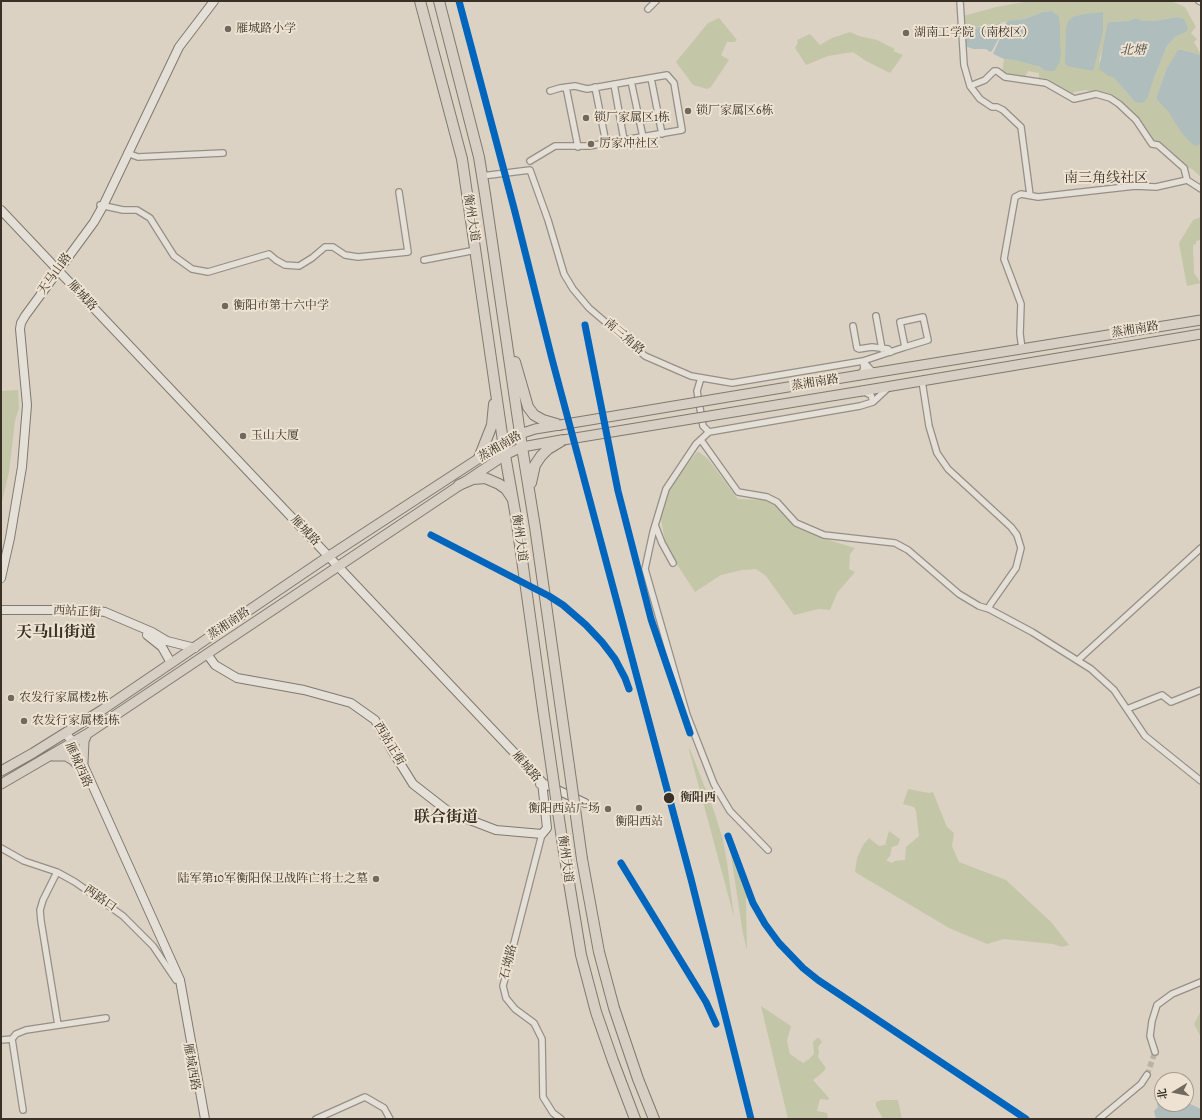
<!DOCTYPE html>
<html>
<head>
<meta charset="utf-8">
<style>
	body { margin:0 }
	#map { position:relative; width:1202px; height:1120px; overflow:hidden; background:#dbd2c3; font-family:Alegreya,"Noto Serif SC",serif }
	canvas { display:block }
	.frame { position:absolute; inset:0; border:2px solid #393127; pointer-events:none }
	.north { position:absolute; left:1154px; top:1072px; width:40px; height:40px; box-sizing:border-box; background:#eee3d2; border:1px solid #a69c8e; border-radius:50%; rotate:260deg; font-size:11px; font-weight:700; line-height:16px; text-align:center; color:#393127 }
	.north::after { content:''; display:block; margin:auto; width:14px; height:18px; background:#72695e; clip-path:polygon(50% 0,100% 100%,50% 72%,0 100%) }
</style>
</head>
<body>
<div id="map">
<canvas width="1202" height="1120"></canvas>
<div class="frame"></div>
<div class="north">北</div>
</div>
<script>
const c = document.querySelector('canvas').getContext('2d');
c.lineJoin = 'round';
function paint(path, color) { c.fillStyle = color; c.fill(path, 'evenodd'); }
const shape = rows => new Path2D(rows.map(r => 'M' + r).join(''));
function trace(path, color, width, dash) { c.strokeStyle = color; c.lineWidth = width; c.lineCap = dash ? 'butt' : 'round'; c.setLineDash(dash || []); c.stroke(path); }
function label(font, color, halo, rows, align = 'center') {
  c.font = font + ' Alegreya,"Noto Serif SC",serif'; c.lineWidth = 4; c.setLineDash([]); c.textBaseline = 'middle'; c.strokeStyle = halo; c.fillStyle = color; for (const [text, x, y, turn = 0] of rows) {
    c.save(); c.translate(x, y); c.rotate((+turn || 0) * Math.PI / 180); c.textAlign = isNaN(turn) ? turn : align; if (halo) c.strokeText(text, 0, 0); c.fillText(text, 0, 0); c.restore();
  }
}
paint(shape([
	[1030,1,1171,1,1185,7,1196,27,1191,33,1197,39,1194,42,1201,55,1183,50,1166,70,1156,99,1160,103,1165,106,1195,144,1199,145,1201,144,1201,175,1200,176,1192,169,1186,167,1168,148,1159,142,1155,142,1147,135,1128,109,1118,100,1086,90,1074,92,1074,96,1050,82,1048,79,1039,78,1039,73,1028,71,1025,77,1002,73,1004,59,1015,60,1040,67,1045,71,1060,61,1060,23,1059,16,1052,11,1043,12,1024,19,980,26,971,31,964,43,963,15,967,15,996,7],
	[1177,17,1184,19,1186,32,1175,37,1167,46,1154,78,1148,97,1135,102,1099,61,1104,44,1106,27,1110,22,1128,21,1135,18,1144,21,1153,21],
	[719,18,737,40,734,42,727,42,721,55,729,60,711,87,707,89,693,85,676,62,708,23],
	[850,32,859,36,877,40,895,49,893,51,903,55,890,73,866,61,853,52,828,56,806,65,795,48,798,43,797,40,810,34,820,45,832,38],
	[1201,217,1201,240,1196,241,1196,244,1193,245,1194,273,1201,283,1187,286,1179,243,1193,220],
	[18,390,19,408,15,421,9,472,1,506,1,391],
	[697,452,699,452,708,459,738,499,766,500,774,504,795,527,819,537,855,548,850,554,849,569,855,572,837,593,830,610,819,609,794,615,766,576,756,569,742,570,721,575,695,592,678,566,665,541,661,519,667,493,678,476],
	[690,749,714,811,723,840,727,862,734,917,689,750],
	[908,789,929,793,933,792,947,827,954,833,952,846,959,862,1006,880,1052,923,1069,945,1062,947,1053,944,1004,939,987,944,949,928,855,872,857,858,863,845,869,838,879,846,885,845,889,831,900,839,898,845,892,847,890,856,886,860,892,863,895,861,905,860,906,847,919,836,916,811,914,807,903,804],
	[730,849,749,897,746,899,747,950,743,934],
	[761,1006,791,1026,787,1041,790,1054,803,1063,809,1059,814,1054,813,1042,817,1038,819,1038,822,1042,818,1047,819,1052,818,1057,826,1068,822,1073,813,1080,829,1098,828,1100,820,1099,817,1111,827,1113,828,1119,788,1119],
	[1201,1011,1201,1037,1194,1024],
	[882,1100,898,1100,902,1119,883,1119,876,1106,876,1102]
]), '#c4c6a8');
paint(shape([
	[1052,11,1059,16,1060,23,1060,43,1061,53,1060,61,1056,69,1054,71,1045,71,1040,67,1015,60,1004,59,993,54,1004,29,1004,25,1008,21,1024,19,1043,12],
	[1103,12,1103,32,1093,71,1067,66,1065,63,1066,28,1068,21,1073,17,1084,14],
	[1177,17,1184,19,1188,28,1186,32,1175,37,1167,46,1154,78,1148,97,1144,102,1139,103,1135,102,1114,78,1107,75,1099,69,1107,24,1110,22,1128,21,1135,18,1144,21,1153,21],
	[999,23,1001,23,1002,32,992,51,990,52,986,49,973,49,965,46,964,43,968,35,975,28],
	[1178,50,1183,50,1201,55,1201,144,1196,146,1192,144,1181,132,1168,111,1156,99,1166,70],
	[1162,1099,1162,1104,1186,1104,1186,1102,1201,1109,1201,1119,1156,1119,1154,1111,1158,1107,1157,1104]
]), '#afbebd');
trace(shape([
	[1147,1075,1155,1052]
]), '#bbb2a4', 5.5, [5.5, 3]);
const street = shape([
	[960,1,964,65,970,86,980,99,992,107,997,107,1003,110,1021,127,1030,195],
	[1199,1,1201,2],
	[648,9,656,1],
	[651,78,662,134],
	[631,81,643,137],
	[614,84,624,140],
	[970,86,985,80,994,71,997,71,1005,77,1046,83,1074,99,1096,94,1110,98,1119,104,1136,120,1152,144,1158,145,1184,168,1187,180,1201,189],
	[566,87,578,147],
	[595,87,606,143],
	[127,153,138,157,223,153],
	[530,161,555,146,589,146,682,130,674,83,667,75,587,89,575,86,560,88,550,91],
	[482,176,530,170,548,220,564,274,573,289,589,308,645,356,691,376,732,383,863,361,870,369,875,373],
	[100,205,123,210,137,210,150,218,174,256,192,269,208,272,269,254,276,260,285,265,299,266,312,258,325,247,333,247,345,255,358,257,408,252,399,192],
	[424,260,476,250],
	[876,316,882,349],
	[853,326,857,348,859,349,872,347,888,349,891,352],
	[1022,349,1020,334,1021,304,1004,259,1015,197,1021,194,1038,197,1135,186,1156,187,1187,180],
	[860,375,864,369,863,361,905,347,900,322,923,317,928,340,905,347],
	[701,378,697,391,703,426,709,432],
	[922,381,929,426,937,453,948,469,1011,527,1017,535,1021,548,1016,568,990,605,989,609],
	[862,391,871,395,873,402],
	[701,440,738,492,767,497,777,502,796,523,824,535,895,543,908,550,959,594,979,606,989,609,1032,632,1091,669,1114,690,1145,736,1201,781],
	[655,525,662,543,673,563],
	[1078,660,1201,548],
	[1127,709,1162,695,1171,702,1201,690],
	[542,834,503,986,506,998,515,1009,534,1023,542,1039,543,1097,553,1113,561,1119],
	[1,848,24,861,57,872,75,882,123,916,153,946,176,980],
	[768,850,730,811,714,784,687,715,645,569,653,532,666,489,696,444,709,432,860,406,873,402,889,387],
	[57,872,43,900,40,910,41,921,58,1025],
	[1,1040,12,1039],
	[1155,1052,1150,1036,1152,1021,1157,1005,1172,994,1201,982],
	[23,1110,12,1039,16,1034,26,1030,106,1018],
	[316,1119,365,1097,384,1108,390,1119],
	[1099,1119,1141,1084,1147,1075]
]);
const secondary = shape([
	[1,210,542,782,547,828,542,834],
	[1,578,10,538,22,467,27,405,20,329,21,323,25,316,94,222,103,206,179,47,214,1],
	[1,610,89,610,105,612,152,632,167,641,195,648],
	[147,635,162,647,171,663],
	[207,654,215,665,237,678,304,690,351,703,375,720,393,752,413,784,449,812,496,830,542,834],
	[65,733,73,742,180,980,205,1119],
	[540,784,545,784,585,803]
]);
const primary = shape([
	[860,375,1201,320],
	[862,391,1201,334],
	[53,756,66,756,73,760,78,765],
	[83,763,84,741,87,734],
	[1,771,33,753,102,710,326,558,504,442,520,434,535,429,560,425],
	[1,784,87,734,505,455,522,447,561,440]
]);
const highway = shape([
	[420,1,462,159,505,455,516,517,543,709],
	[439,1,479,157,485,194,522,447,535,527,569,766],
	[515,362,528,407,534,415,543,420,560,425],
	[479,458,492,425,494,404],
	[531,483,535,465,541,456,548,449,563,440],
	[459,485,473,479,485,478,499,484,506,489,512,498],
	[563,846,581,955,596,1012,613,1061,635,1119],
	[582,859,599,952,614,1008,638,1079,654,1119]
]);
trace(street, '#958f86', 8);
trace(secondary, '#7f7970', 10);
trace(primary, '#7f7970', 11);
trace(highway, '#7f7970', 12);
trace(street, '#e4dfd7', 5.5);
trace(secondary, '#e4dfd7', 8);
trace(primary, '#d7cfc3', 9);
trace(highway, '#d7cfc3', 10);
const primaryBridge = shape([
	[560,425,860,375],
	[563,440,862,391]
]);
const highwayBridge = shape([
	[543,709,563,846],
	[569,766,582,859]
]);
trace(primaryBridge, '#7f7970', 11, []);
trace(highwayBridge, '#7f7970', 12, []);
trace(primaryBridge, '#d7cfc3', 9);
trace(highwayBridge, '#d7cfc3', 10);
trace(shape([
	[459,1,515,212,552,359,691,879,751,1119],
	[585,325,618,491,651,619,690,733],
	[431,535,549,596,563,605,586,625,602,642,615,659,625,678,629,689],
	[728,836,753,903,765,924,779,943,803,968,818,980,1026,1119],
	[621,863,706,1002,716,1024]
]), '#0065bd', 7);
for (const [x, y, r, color] of [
	[228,29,4,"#72695e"],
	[906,33,4,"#72695e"],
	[688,111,4,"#72695e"],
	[586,118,4,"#72695e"],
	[591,144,4,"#72695e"],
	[225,306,4,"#72695e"],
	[243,436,4,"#72695e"],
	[11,698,4,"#72695e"],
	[24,721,4,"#72695e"],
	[669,798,6,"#393127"],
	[639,808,4,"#72695e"],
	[608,809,4,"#72695e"],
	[376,879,4,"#72695e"]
]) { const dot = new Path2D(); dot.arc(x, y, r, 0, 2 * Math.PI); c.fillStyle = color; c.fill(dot); trace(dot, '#eee3d2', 1.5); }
label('12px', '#393127', '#eee3d2', [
	["雁城路小学",236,29],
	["湖南工学院（南校区）",914,33],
	["锁厂家属区6栋",696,111],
	["锁厂家属区1栋",594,118],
	["厉家冲社区",599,144],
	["衡阳市第十六中学",233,306],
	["玉山大厦",251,436],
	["农发行家属楼2栋",19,698],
	["农发行家属楼1栋",32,721],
	["衡阳西站广场",600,809,"right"],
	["衡阳西站",639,822,"center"],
	["陆军第10军衡阳保卫战阵亡将士之墓",368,879,"right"]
], 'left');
label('12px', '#393127', '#eee3d2', [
	["衡州大道",471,218,81],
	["天马山路",55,274,-54],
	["雁城路",82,296,47],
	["蒸湘南路",1135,330,-9],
	["南三角路",624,337,40],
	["蒸湘南路",815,383,-9],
	["蒸湘南路",500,447,-30],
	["雁城路",305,531,47],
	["衡州大道",519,538,82],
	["西站正街",77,612,3],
	["蒸湘南路",229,624,-34],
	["西站正街",389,744,59],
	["雁城西路",78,765,66],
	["雁城路",526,767,49],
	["衡州大道",565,859,82],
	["两路口",100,899,35],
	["石坳路",509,962,-76],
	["雁城西路",191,1067,80]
]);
label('bold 12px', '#393127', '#eee3d2', [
	["衡阳西",680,798]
], 'left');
label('italic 13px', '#4d4b45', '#eee3d2', [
	["北塘",1133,51]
]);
label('14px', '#393127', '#eee3d2', [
	["南三角线社区",1106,179]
]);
label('bold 16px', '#393127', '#eee3d2', [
	["天马山街道",56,633],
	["联合街道",446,818]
]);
</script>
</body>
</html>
